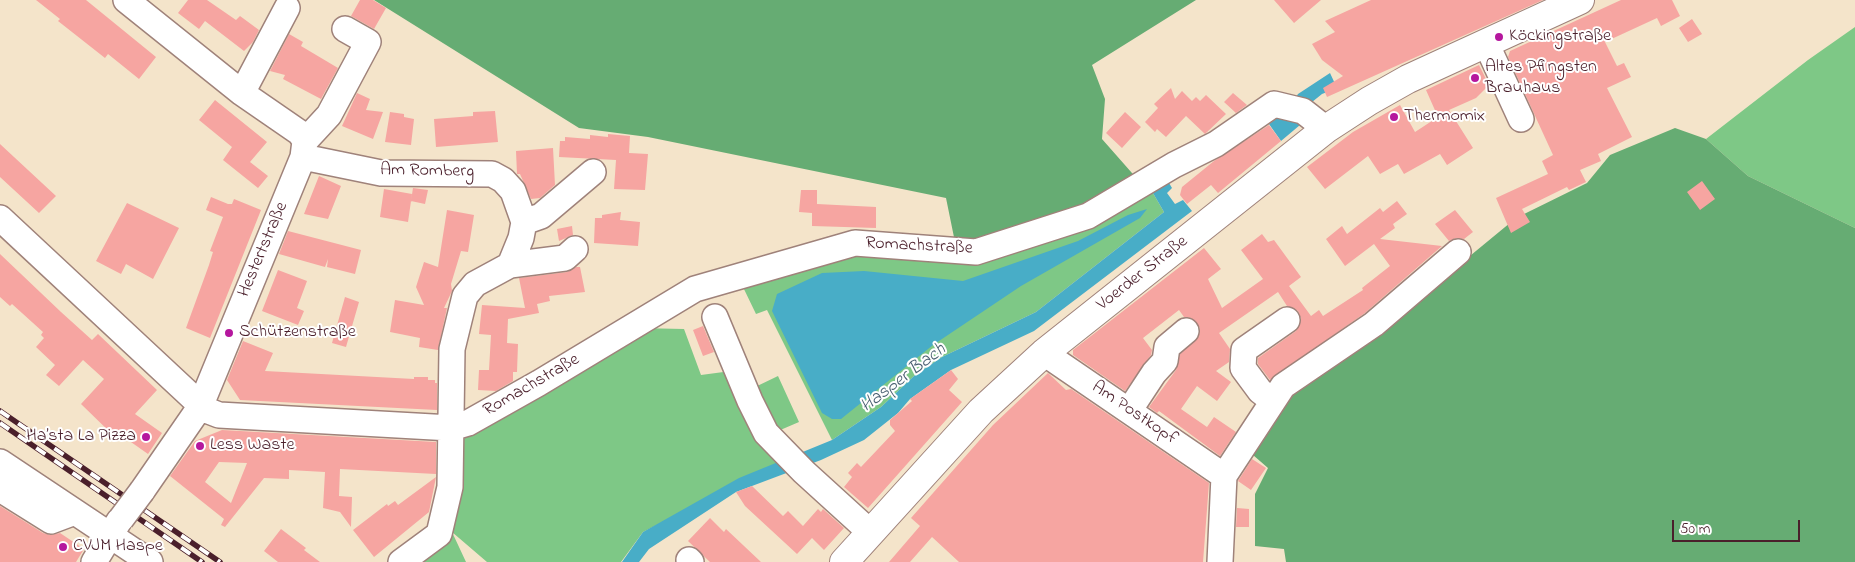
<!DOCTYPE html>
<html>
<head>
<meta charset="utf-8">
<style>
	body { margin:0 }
	#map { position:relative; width:1855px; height:562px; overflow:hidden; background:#f4e4ca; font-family:"Indie Flower",sans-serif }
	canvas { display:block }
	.scale { position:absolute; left:1672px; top:520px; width:128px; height:22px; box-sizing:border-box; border:2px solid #4a1f2b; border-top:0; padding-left:6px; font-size:15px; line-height:18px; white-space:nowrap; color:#4a1f2b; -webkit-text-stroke:4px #fff; paint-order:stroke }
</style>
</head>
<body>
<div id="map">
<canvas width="1855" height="562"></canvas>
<div class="scale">50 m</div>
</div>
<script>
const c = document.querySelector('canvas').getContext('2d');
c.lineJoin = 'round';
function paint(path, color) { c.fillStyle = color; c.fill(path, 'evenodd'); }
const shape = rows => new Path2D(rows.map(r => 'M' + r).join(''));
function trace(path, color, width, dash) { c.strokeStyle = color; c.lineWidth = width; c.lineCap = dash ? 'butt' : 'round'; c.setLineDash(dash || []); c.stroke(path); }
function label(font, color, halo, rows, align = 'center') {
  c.font = font + ' "Indie Flower",sans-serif'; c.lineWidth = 4; c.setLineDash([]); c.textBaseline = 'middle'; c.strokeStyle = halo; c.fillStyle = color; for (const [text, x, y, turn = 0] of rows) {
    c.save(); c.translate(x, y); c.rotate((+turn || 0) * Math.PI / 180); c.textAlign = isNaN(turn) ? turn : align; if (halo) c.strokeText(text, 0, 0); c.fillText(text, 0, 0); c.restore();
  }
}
paint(shape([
	[1855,27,1855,228,1748,176,1706,139,1808,60],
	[1150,188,1164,212,1036,312,942,357,914,376,881,407,832,440,767,310,756,314,742,285,852,248,963,255],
	[638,328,684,329,701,375,731,371,788,458,643,532,621,562,487,562,452,532,466,562,420,562,451,531,464,439,476,428],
	[778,376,799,422,771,434,751,389]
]), '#7ec886');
paint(shape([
	[374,0,1196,0,1092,65,1105,99,1102,139,1139,181,1050,226,956,247,946,198,648,137,579,128],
	[1675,128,1706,139,1748,176,1855,228,1855,562,1286,562,1284,549,1255,546,1255,494,1268,468,1253,455,1301,382,1465,260,1516,218,1587,183,1610,155]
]), '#66ac73');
paint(shape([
	[1330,73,1337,88,1322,94,1307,106,1299,114,1300,125,1281,141,1269,124,1286,112,1298,94],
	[1166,178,1172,188,1167,193,1175,204,1183,200,1192,211,1034,331,951,370,910,399,898,413,864,440,821,460,736,492,649,549,639,562,622,562,643,532,739,478,832,440,881,407,914,376,942,357,1036,312,1164,212,1150,188],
	[1147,209,1140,218,1021,286,933,345,841,419,832,419,822,413,772,311,777,294,822,273,864,271,963,281,1078,241,1128,215]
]), '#48adc7');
paint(shape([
	[36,0,86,0,156,57,139,79,108,54,105,58,58,21,60,19],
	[188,0,207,0,236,20,240,16,259,30,253,42,244,51,205,21,199,29,178,13],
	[360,0,373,0,386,8,374,29,351,16],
	[1274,0,1321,0,1294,23],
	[1371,0,1543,0,1327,97,1323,88,1343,76,1322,60,1312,44,1335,32,1325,21],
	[1621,0,1672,0,1680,16,1661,26,1657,18,1605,42,1617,66,1624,63,1631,77,1607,88,1632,137,1598,154,1601,161,1580,170,1586,182,1569,190,1567,187,1522,209,1530,222,1511,233,1496,198,1548,174,1542,161,1553,155,1508,57,1510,51],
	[1692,19,1702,34,1688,42,1679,28],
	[289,34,303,42,301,46,338,68,321,99,283,79,285,75,270,71],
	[1479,65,1489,85,1476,98,1449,110,1473,148,1447,165,1440,154,1404,174,1398,164,1380,174,1368,156,1325,189,1307,167,1353,132,1400,105,1415,132,1438,117,1426,90],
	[1171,88,1175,99,1182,91,1192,101,1196,97,1200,101,1206,95,1226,114,1205,134,1186,116,1166,137,1157,129,1155,132,1145,122,1158,108,1154,104],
	[357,93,370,99,366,110,383,112,373,139,342,126],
	[1233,93,1247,105,1236,113,1224,102],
	[215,100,267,142,250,162,268,176,258,188,223,160,232,147,199,120],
	[495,111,498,142,436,147,434,119,473,116,473,112],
	[390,112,404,114,404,117,414,119,411,145,385,142],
	[1125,112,1141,127,1122,148,1106,133],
	[1269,125,1281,141,1218,193,1211,185,1187,204,1180,195,1182,187,1214,161],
	[608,134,630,136,629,153,648,154,645,190,614,189,616,160,559,157,560,141,565,141,565,137,590,139,590,135,608,137],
	[0,144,56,196,39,213,0,177],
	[553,148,555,185,540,198,531,199,520,174,517,174,516,151],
	[319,176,341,186,328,219,304,214],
	[1702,181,1715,199,1700,210,1687,192],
	[413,188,428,190,425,204,411,201],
	[384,189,412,194,408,222,380,217],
	[801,190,817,190,817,204,876,207,876,228,812,226,812,213,799,212],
	[211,197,228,204,232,204,234,199,261,210,210,338,186,328,209,265,213,252,210,251,223,217,206,210],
	[1397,201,1407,214,1393,224,1395,228,1380,239,1442,246,1365,313,1270,380,1258,364,1258,358,1296,331,1301,319,1298,311,1287,306,1278,292,1219,333,1230,349,1229,362,1216,371,1231,382,1217,401,1197,386,1181,409,1207,427,1214,417,1236,432,1220,456,1159,411,1157,413,1149,407,1176,370,1180,354,1199,336,1200,328,1191,318,1184,317,1179,310,1143,338,1152,350,1151,355,1125,391,1073,355,1073,350,1204,248,1221,269,1208,279,1222,308,1263,279,1241,250,1262,234,1268,242,1274,240,1301,277,1289,286,1311,316,1319,310,1323,316,1363,290,1362,288,1390,266,1374,244,1345,266,1326,239,1342,226,1347,234,1380,208,1383,212],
	[127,203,179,228,153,279,126,264,121,274,96,261],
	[447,210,474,215,468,252,461,251,451,284,452,291,444,308,447,308,438,350,419,347,420,338,390,332,395,300,424,305,416,287,424,262,438,267],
	[1455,210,1473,232,1464,239,1456,238,1449,241,1435,224],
	[621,212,620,220,640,222,638,246,594,243,595,218,602,218,602,215],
	[572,226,573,235,559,241,557,229],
	[288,231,361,250,355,274,327,267,328,259,325,267,279,254],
	[0,254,61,312,92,340,98,334,157,390,135,414,162,433,148,454,121,435,117,439,81,404,104,379,83,360,59,386,46,375,55,365,36,347,44,338,41,335,43,332,12,304,10,306,0,297],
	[576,267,580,267,585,292,549,296,550,301,537,304,539,313,508,319,507,343,518,344,517,372,513,372,513,381,496,391,478,390,479,370,489,370,491,335,479,334,482,305,525,308,519,278,567,272],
	[278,270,307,281,297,308,304,311,298,325,262,311],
	[345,297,359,302,346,347,332,343],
	[703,326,714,352,703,356,693,330],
	[243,341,273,353,265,371,414,379,414,377,428,377,428,380,435,380,435,383,437,383,437,410,240,400,227,380],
	[951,370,958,379,949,390,962,402,868,508,844,487,852,477,848,473,857,463,861,467,895,431,890,425,890,420,912,401,910,399],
	[1048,373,1066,390,1071,389,1209,483,1203,562,959,562,932,537,910,562,889,562,920,526,911,518,993,425],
	[222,430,436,442,436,474,340,469,339,496,352,497,351,527,340,512,323,508,325,472,289,470,289,479,264,478,225,527,221,525,224,519,170,476,195,441],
	[219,462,247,463,231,503,205,482],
	[1252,459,1266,468,1251,490,1238,481],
	[436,477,429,512,374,557,353,530,387,504,388,506,395,501,398,505],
	[752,486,783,516,788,511,803,526,818,509,821,512,823,509,844,528,824,550,812,538,797,554,745,506,736,492],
	[0,506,43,533,50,535,60,533,84,549,76,562,0,562],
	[1237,508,1249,509,1249,527,1236,527],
	[710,518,724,532,726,529,761,562,710,562,688,541],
	[281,529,306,548,304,550,320,562,278,562,264,551]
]), '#f6a5a1');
const minor = shape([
	[126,0,242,93,300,133,305,141,303,157,200,407,142,491],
	[1486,43,1521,119],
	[242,93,287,8],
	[305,141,329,115,368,42,345,29],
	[303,157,381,173,492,174,503,180,513,191,524,222,521,238,510,265,475,284,465,296,452,349,450,487,439,534,401,562],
	[0,218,206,410,219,415,451,428,468,423,539,383,695,289,855,243,976,252,1088,216,1174,165,1216,144,1274,104,1303,111,1326,129],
	[524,222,541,216,593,172],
	[510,265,565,258,575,249],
	[715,317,750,401,766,433,804,472,870,532],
	[1044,353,1224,476],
	[1273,401,1260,391,1243,368,1244,350,1287,320],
	[1129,411,1154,373,1165,361,1167,347,1186,331],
	[0,462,150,562],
	[0,489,51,521,75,512],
	[689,560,691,562],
	[94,562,119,521],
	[1220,562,1224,476,1283,386,1374,324,1458,252]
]);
const major = shape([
	[844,562,981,411,1044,353,1326,129,1369,101,1408,79,1580,0]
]);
trace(minor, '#9f827a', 28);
trace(major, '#9f827a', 30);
trace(minor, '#fff', 25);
trace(major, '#fff', 28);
const rail = shape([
	[0,411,220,562],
	[0,423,202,562]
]);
trace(rail, '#4a1f2b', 5.5);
trace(rail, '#fff', 4, [11]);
const minorBridge = shape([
	[121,519,142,491]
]);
trace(minorBridge, '#9f827a', 28, []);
trace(minorBridge, '#fff', 25);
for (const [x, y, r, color] of [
	[1499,37,5,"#b5179e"],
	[1475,78,5,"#b5179e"],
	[1394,117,5,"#b5179e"],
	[229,333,5,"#b5179e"],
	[146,437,5,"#b5179e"],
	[200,446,5,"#b5179e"],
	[63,547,5,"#b5179e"]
]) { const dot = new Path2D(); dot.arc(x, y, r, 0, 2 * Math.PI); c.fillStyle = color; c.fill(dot); trace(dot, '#fff', 2); }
label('18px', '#4a1f2b', '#fff', [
	["Köckingstraße",1509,37],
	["Altes Pfingsten",1485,68],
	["Brauhaus",1485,89],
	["Thermomix",1404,117],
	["Schützenstraße",239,333],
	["Ha’sta La Pizza",136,437,"right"],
	["Less Waste",210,446],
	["CVJM Haspe",73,547]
], 'left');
label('18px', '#4a1f2b', '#fff', [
	["Am Romberg",427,172,1],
	["Romachstraße",919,247,3],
	["Hestertstraße",264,250,-67],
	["Voerder Straße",1143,274,-38],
	["Romachstraße",532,386,-30],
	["Am Postkopf",1134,414,34]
]);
label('italic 19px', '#495f71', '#fff', [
	["Hasper Bach",904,379,-37]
]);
</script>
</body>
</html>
